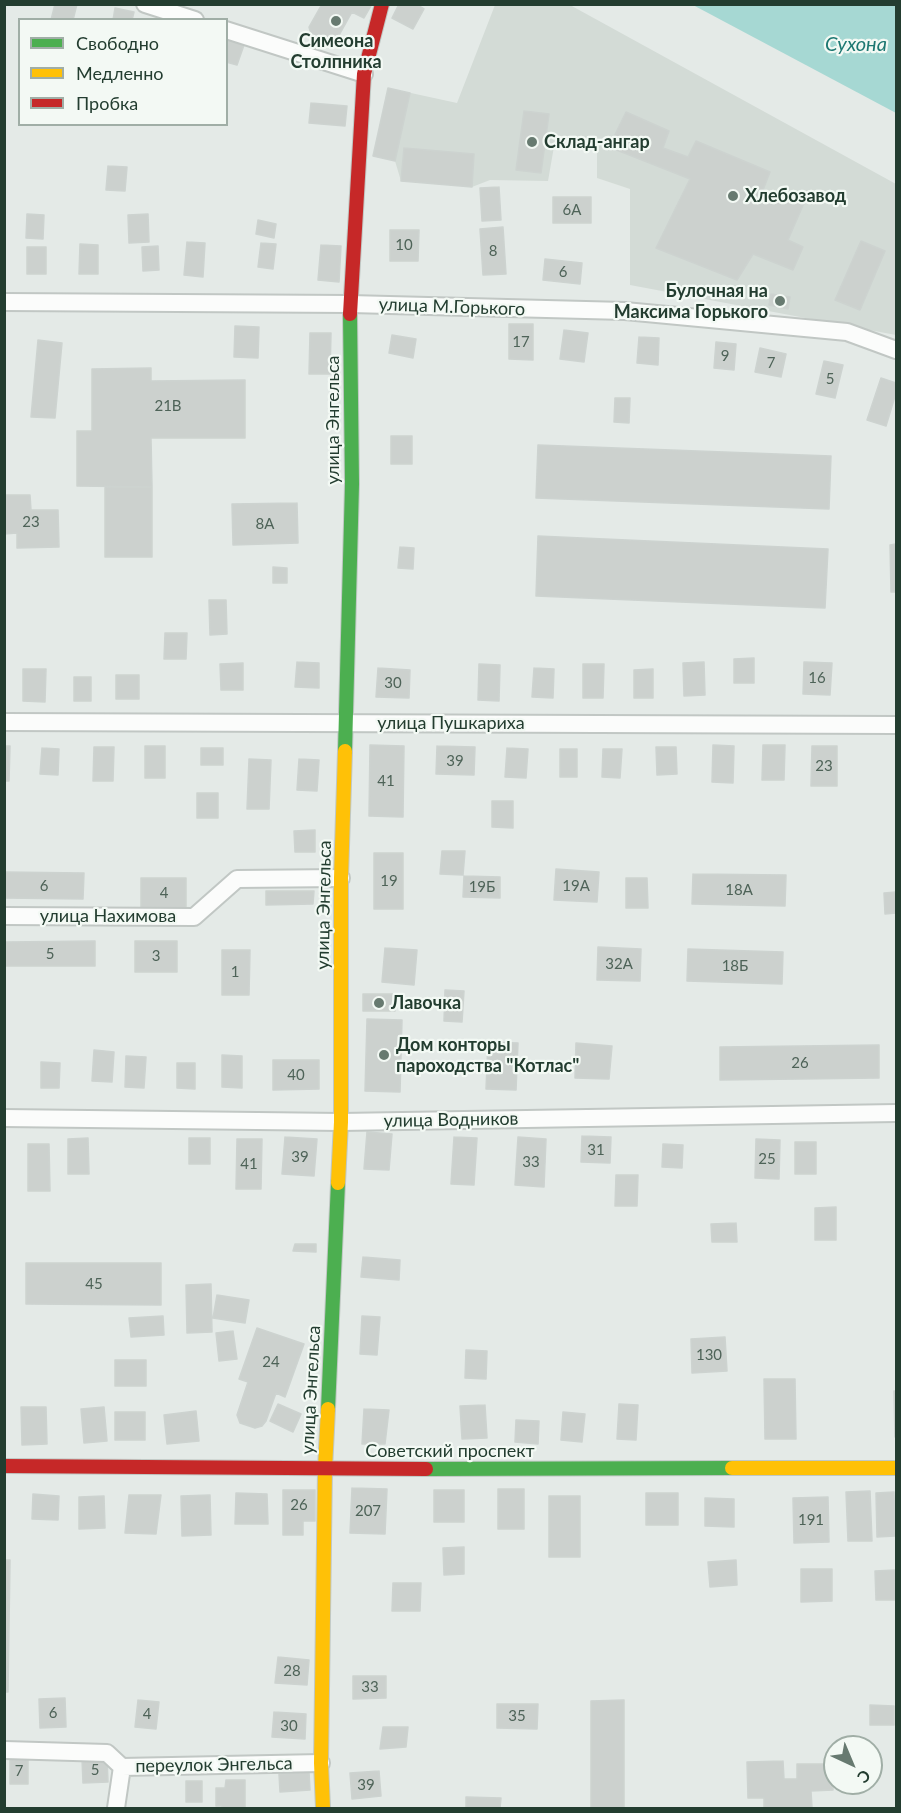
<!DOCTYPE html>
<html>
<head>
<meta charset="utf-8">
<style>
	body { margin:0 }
	#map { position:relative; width:901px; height:1813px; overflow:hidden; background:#e4eae7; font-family:Lato,sans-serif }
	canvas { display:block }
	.frame { position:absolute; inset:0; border:6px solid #233d30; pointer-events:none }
	.legend { position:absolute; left:18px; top:18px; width:210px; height:108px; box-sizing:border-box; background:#f3f9f4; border:2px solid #a0aea6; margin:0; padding:8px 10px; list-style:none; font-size:18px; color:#233d30 }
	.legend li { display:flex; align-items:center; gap:12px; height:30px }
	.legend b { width:30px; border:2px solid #a0aea6 }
	.north { position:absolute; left:823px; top:1735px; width:60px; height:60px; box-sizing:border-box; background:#f3f9f4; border:2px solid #a0aea6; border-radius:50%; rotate:136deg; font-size:16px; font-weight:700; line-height:24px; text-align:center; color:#233d30 }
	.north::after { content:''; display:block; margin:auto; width:21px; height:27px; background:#677a70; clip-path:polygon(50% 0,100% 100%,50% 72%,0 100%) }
</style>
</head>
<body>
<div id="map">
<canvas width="901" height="1813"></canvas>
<div class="frame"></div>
<ul class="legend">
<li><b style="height:8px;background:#4caf50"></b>Свободно</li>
<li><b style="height:8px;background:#ffc107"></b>Медленно</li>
<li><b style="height:8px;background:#c62828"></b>Пробка</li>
</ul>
<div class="north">С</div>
</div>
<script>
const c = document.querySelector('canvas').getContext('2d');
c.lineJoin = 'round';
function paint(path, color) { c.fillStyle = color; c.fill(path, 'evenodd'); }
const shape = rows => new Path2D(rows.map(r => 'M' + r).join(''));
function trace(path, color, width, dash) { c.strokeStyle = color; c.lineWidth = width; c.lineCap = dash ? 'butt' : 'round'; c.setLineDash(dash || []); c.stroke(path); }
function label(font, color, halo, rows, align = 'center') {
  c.font = font + ' Lato,sans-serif'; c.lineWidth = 4.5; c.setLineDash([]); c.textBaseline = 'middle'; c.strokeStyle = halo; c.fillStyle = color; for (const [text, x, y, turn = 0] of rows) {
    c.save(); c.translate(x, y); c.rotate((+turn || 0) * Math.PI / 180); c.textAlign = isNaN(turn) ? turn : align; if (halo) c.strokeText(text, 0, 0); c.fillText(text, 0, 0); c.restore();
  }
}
paint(shape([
	[495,5,570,5,896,184,896,335,630,285,630,189,597,178,597,146,556,135,548,181,490,180,472,187,401,181,395,161,373,156,388,88,457,103]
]), '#d3dbd6');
paint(shape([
	[693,5,896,5,896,113]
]), '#a6d8d3');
const building = shape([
	[55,4,77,4,73,20,51,20,55,4],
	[372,4,364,18,352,12,337,39,331,45,321,45,312,38,309,27,322,4,372,4],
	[399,4,416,4,424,9,413,29,392,18,399,4],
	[115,8,134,12,132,20,113,20,115,8],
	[228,40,244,45,237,65,226,62,228,40],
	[388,88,410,93,395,161,373,156,388,88],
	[311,103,347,106,345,126,309,123,311,103],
	[524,111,549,114,541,173,516,170,524,111],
	[626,112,669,131,663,148,688,157,696,141,770,172,763,190,804,203,788,240,803,247,793,270,753,254,737,280,656,248,690,179,609,147,626,112],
	[404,148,474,154,472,187,401,181,404,148],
	[108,166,127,167,125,191,106,190,108,166],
	[499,187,501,220,482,221,480,188,499,187],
	[553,197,591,197,591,223,553,223,553,197],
	[27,214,44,215,43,239,26,238,27,214],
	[148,214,149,242,129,243,128,215,148,214],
	[258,220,276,224,274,238,256,234,258,220],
	[503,227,506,274,483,275,480,229,503,227],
	[390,230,419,230,418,261,390,261,390,230],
	[861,241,885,251,860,310,835,300,861,241],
	[187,242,205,243,203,277,184,275,187,242],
	[261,243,276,244,273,269,258,267,261,243],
	[80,244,98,245,98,274,79,274,80,244],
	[321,245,341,246,339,282,318,280,321,245],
	[158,246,159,270,143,271,142,247,158,246],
	[27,247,46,247,46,274,27,274,27,247],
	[545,259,582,263,580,284,543,280,545,259],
	[771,294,790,297,788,309,769,305,771,294],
	[509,324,533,324,533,360,509,359,509,324],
	[235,326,259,327,258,358,234,357,235,326],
	[564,330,588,333,584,362,560,359,564,330],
	[310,333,331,333,330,374,309,374,310,333],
	[392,335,416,339,413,358,389,353,392,335],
	[639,337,659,338,658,365,637,363,639,337],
	[38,340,62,343,55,418,31,417,38,340],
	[716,342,736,344,734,370,714,368,716,342],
	[760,348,786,354,781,377,755,372,760,348],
	[824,361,843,365,835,398,816,394,824,361],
	[151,368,151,381,245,380,245,438,151,438,152,487,77,486,77,431,92,431,92,369,151,368],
	[881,378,896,383,896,393,886,426,867,420,881,378],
	[615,398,630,398,629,423,614,422,615,398],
	[391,436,412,436,412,464,391,464,391,436],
	[538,445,831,456,829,509,536,498,538,445],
	[105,487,152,487,152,557,105,557,105,487],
	[4,495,30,495,31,510,58,510,59,547,17,548,17,533,4,534,4,495],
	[297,503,298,543,233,545,232,504,297,503],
	[538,536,828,549,825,608,536,596,538,536],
	[896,544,896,592,891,592,890,545,896,544],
	[400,547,414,548,413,569,398,568,400,547],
	[273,567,287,568,287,583,273,583,273,567],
	[209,600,226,600,227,634,210,635,209,600],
	[165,633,187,633,186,659,164,659,165,633],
	[754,658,754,683,734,683,734,659,754,658],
	[297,662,319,663,319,688,295,687,297,662],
	[704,662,705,695,684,696,683,663,704,662],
	[804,662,832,663,830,695,803,694,804,662],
	[243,663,243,690,221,690,220,664,243,663],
	[479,664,500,665,499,701,478,700,479,664],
	[583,664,604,664,603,698,583,698,583,664],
	[378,668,410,670,409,698,376,697,378,668],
	[534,668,554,669,553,698,532,697,534,668],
	[23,669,46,669,45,702,23,701,23,669],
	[653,669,653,698,634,698,634,670,653,669],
	[116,675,139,675,139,699,116,699,116,675],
	[74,677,91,677,91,701,74,701,74,677],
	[370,745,404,746,403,817,369,816,370,745],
	[713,745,734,746,733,783,712,782,713,745],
	[763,745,785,745,784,780,762,780,763,745],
	[4,746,10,746,9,781,4,781,4,746],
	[145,746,165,746,165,778,145,778,145,746],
	[437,746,475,747,474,775,436,774,437,746],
	[812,746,837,746,837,786,811,786,812,746],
	[94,747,114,747,113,781,93,781,94,747],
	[656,747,676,747,677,774,657,775,656,747],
	[42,748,59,749,58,775,40,774,42,748],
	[201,748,223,748,223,765,201,765,201,748],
	[507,748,528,749,526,778,505,777,507,748],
	[560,749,577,749,577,777,560,777,560,749],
	[603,749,622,749,620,778,602,777,603,749],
	[249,759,271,760,269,809,247,809,249,759],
	[299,759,319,760,317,791,297,790,299,759],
	[197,793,218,793,218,818,197,818,197,793],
	[492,801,513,801,513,828,492,827,492,801],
	[315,830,315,852,295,852,294,831,315,830],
	[442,851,465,851,463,875,440,874,442,851],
	[374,853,403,853,403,909,374,909,374,853],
	[556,869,599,872,597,902,554,900,556,869],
	[4,872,84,873,83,899,4,898,4,872],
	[693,874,786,875,785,906,692,904,693,874],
	[464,876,500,877,500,898,463,897,464,876],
	[141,878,186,878,186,908,141,908,141,878],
	[626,878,647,878,648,908,626,908,626,878],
	[266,891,314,891,313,904,266,905,266,891],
	[896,892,896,913,885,914,884,893,896,892],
	[95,941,95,966,6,966,6,942,95,941],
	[135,941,177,941,177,972,135,972,135,941],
	[598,947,641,949,640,981,597,980,598,947],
	[385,948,417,950,414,985,382,982,385,948],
	[688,949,783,952,782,984,687,981,688,949],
	[222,950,250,950,249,995,222,995,222,950],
	[445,990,464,991,462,1022,444,1021,445,990],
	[363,994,395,994,395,1011,363,1011,363,994],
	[367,1019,402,1020,400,1092,365,1091,367,1019],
	[488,1042,518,1043,516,1090,486,1089,488,1042],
	[576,1043,612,1046,609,1079,575,1078,576,1043],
	[879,1045,879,1078,720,1080,720,1047,879,1045],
	[94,1050,114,1052,112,1082,92,1081,94,1050],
	[222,1055,242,1056,242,1088,222,1087,222,1055],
	[126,1056,146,1057,144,1088,125,1087,126,1056],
	[273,1060,319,1060,319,1089,273,1090,273,1060],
	[41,1062,60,1063,59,1088,41,1088,41,1062],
	[177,1063,195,1063,195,1089,177,1088,177,1063],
	[367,1132,392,1134,389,1170,364,1169,367,1132],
	[582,1136,611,1137,610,1163,581,1162,582,1136],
	[285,1137,317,1139,314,1176,282,1174,285,1137],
	[454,1137,477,1138,474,1185,451,1184,454,1137],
	[518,1137,546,1139,544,1187,515,1185,518,1137],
	[88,1138,89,1174,68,1174,68,1139,88,1138],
	[189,1138,210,1138,210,1164,189,1164,189,1138],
	[237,1139,262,1139,261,1189,236,1189,237,1139],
	[756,1139,780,1140,779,1179,755,1178,756,1139],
	[795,1142,816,1142,816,1174,795,1174,795,1142],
	[28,1144,49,1144,50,1191,28,1191,28,1144],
	[663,1144,683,1145,682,1168,662,1167,663,1144],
	[616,1175,638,1175,637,1206,615,1206,616,1175],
	[836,1207,836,1240,815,1240,815,1208,836,1207],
	[736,1223,737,1242,712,1242,711,1224,736,1223],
	[295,1244,316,1244,316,1252,293,1251,295,1244],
	[363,1257,400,1260,399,1280,361,1277,363,1257],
	[26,1263,161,1263,161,1305,26,1304,26,1263],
	[211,1284,212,1332,187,1333,186,1285,211,1284],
	[217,1295,249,1300,245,1323,213,1318,217,1295],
	[163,1316,164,1335,131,1337,129,1318,163,1316],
	[362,1316,380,1317,377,1355,360,1354,362,1316],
	[257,1328,304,1344,285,1397,276,1393,266,1421,262,1426,255,1428,240,1423,237,1415,248,1382,239,1379,257,1328],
	[233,1331,237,1359,219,1361,216,1333,233,1331],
	[725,1337,727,1371,692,1373,691,1339,725,1337],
	[466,1350,487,1351,486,1379,465,1378,466,1350],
	[115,1360,146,1360,146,1386,115,1386,115,1360],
	[764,1379,795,1379,796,1439,765,1439,764,1379],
	[894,1391,896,1391,896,1437,895,1437,894,1391],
	[278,1404,301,1414,293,1432,270,1421,278,1404],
	[619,1404,638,1405,636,1440,617,1439,619,1404],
	[485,1405,487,1438,462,1439,460,1406,485,1405],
	[21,1407,46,1407,47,1444,22,1445,21,1407],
	[104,1407,107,1441,84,1443,81,1409,104,1407],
	[364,1409,389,1410,385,1444,362,1444,364,1409],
	[196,1411,199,1441,167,1444,164,1415,196,1411],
	[115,1412,145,1412,145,1440,115,1440,115,1412],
	[563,1412,585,1414,582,1442,561,1440,563,1412],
	[516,1420,539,1421,538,1444,515,1442,516,1420],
	[352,1488,387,1489,385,1534,350,1533,352,1488],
	[498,1489,524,1489,524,1529,498,1529,498,1489],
	[283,1490,315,1490,315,1521,303,1521,303,1535,283,1535,283,1490],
	[434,1490,464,1490,464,1522,434,1522,434,1490],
	[870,1491,872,1541,848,1541,846,1492,870,1491],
	[894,1492,895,1536,877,1537,876,1493,894,1492],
	[236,1493,267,1494,268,1524,235,1524,236,1493],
	[646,1493,678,1493,678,1525,646,1525,646,1493],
	[33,1494,59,1496,58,1520,32,1519,33,1494],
	[129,1495,161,1495,156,1534,125,1533,129,1495],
	[210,1495,211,1535,182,1536,181,1496,210,1495],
	[104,1496,105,1528,79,1529,79,1497,104,1496],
	[549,1496,580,1496,580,1557,549,1557,549,1496],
	[828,1497,829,1542,794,1543,793,1498,828,1497],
	[705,1498,734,1499,734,1527,705,1526,705,1498],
	[464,1547,464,1574,444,1575,443,1548,464,1547],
	[4,1560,10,1560,8,1692,4,1692,4,1560],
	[736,1560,737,1585,710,1587,708,1562,736,1560],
	[801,1569,832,1569,832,1601,801,1602,801,1569],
	[895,1570,896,1600,876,1600,875,1571,895,1570],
	[393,1583,421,1583,420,1611,392,1611,393,1583],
	[278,1657,309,1660,307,1685,275,1683,278,1657],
	[353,1676,386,1676,386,1698,353,1699,353,1676],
	[65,1698,66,1727,40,1728,39,1699,65,1698],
	[138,1700,159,1702,156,1729,135,1727,138,1700],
	[624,1700,624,1808,591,1808,591,1701,624,1700],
	[497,1704,538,1704,537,1729,497,1728,497,1704],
	[870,1705,894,1706,894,1725,870,1725,870,1705],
	[274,1712,306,1714,305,1739,272,1737,274,1712],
	[383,1727,408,1727,406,1747,380,1749,383,1727],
	[10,1757,28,1757,28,1784,10,1784,10,1757],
	[107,1758,108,1782,83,1783,82,1759,107,1758],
	[783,1761,784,1779,797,1779,797,1764,833,1764,833,1790,811,1791,812,1808,764,1808,764,1798,748,1798,747,1762,783,1761],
	[379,1771,381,1796,352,1799,350,1773,379,1771],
	[309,1772,310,1790,280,1792,279,1774,309,1772],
	[226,1780,245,1780,245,1808,222,1808,222,1806,216,1806,216,1788,225,1788,226,1780],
	[186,1781,202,1781,202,1802,186,1802,186,1781],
	[466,1797,501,1798,500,1808,466,1808,466,1797]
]);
paint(building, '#ccd1ce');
trace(building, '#cdd3d0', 1.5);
const street = shape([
	[145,4,195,20],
	[226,30,364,74],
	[4,302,350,304,625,311,847,332,896,350],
	[4,722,896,725],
	[4,916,194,917,237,879,341,878],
	[4,1118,341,1122,896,1113],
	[5,1750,107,1753,122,1767,321,1763],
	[116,1808,122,1767]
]);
const fast = shape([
	[345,751,352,484,350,314],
	[328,1409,338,1183],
	[426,1469,732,1468]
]);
const slow = shape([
	[338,1183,341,1122,341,878,345,751],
	[732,1468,896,1468],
	[323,1808,321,1763,325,1469,328,1409]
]);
const jam = shape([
	[350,314,364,74,382,4],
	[4,1466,426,1469]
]);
trace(street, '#c1c7c4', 20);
trace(fast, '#c0c8c4', 16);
trace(slow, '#c0c8c4', 16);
trace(jam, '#c0c8c4', 16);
trace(street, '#fbfcfb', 16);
trace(fast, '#4caf50', 14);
trace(slow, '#ffc107', 14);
trace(jam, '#c62828', 14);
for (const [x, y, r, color] of [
	[336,21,6,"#677a70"],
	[532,142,6,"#677a70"],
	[733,196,6,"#677a70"],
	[780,301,6,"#677a70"],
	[379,1003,6,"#677a70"],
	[384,1055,6,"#677a70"]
]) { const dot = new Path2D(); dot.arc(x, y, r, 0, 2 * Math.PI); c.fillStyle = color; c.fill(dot); trace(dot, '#f3f9f4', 2); }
label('15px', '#4e6358', null, [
	["6А",572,210],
	["10",404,245],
	["8",493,251],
	["6",563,272],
	["17",521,342],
	["9",725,356],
	["7",771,363],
	["5",830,379],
	["21В",168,406],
	["23",31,522],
	["8А",265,524],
	["16",817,678],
	["30",393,683],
	["39",455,761],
	["23",824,766],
	["41",386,781],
	["19",389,881],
	["6",44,886],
	["19А",576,886],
	["19Б",482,887],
	["18А",739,890],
	["4",164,893],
	["5",50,954],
	["3",156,956],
	["32А",619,964],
	["18Б",735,966],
	["1",235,972],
	["26",800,1063],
	["40",296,1075],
	["31",596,1150],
	["39",300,1157],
	["25",767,1159],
	["33",531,1162],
	["41",249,1164],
	["45",94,1284],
	["130",709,1355],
	["24",271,1362],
	["26",299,1505],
	["207",368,1511],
	["191",811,1520],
	["28",292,1671],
	["33",370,1687],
	["6",53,1713],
	["4",147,1714],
	["35",517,1716],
	["30",289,1726],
	["5",95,1770],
	["7",19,1771],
	["39",366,1785]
]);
label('bold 18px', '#233d30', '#f3f9f4', [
	["Симеона",336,41,"center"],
	["Столпника",336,62,"center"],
	["Склад-ангар",544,142],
	["Хлебозавод",745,196],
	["Булочная на",768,291,"right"],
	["Максима Горького",768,312,"right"],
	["Лавочка",391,1003],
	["Дом конторы",396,1045],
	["пароходства \"Котлас\"",396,1066]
], 'left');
label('18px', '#233d30', '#f3f9f4', [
	["улица М.Горького",452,307,2],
	["улица Энгельса",333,420,-90],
	["улица Пушкариха",451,723],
	["улица Энгельса",324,905,-89],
	["улица Нахимова",108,916],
	["улица Водников",451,1120,-1],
	["улица Энгельса",311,1390,-87],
	["Советский проспект",450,1451],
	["переулок Энгельса",214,1765,-1]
]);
label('italic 20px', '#1e7872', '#f3f9f4', [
	["Сухона",856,45]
]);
</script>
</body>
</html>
